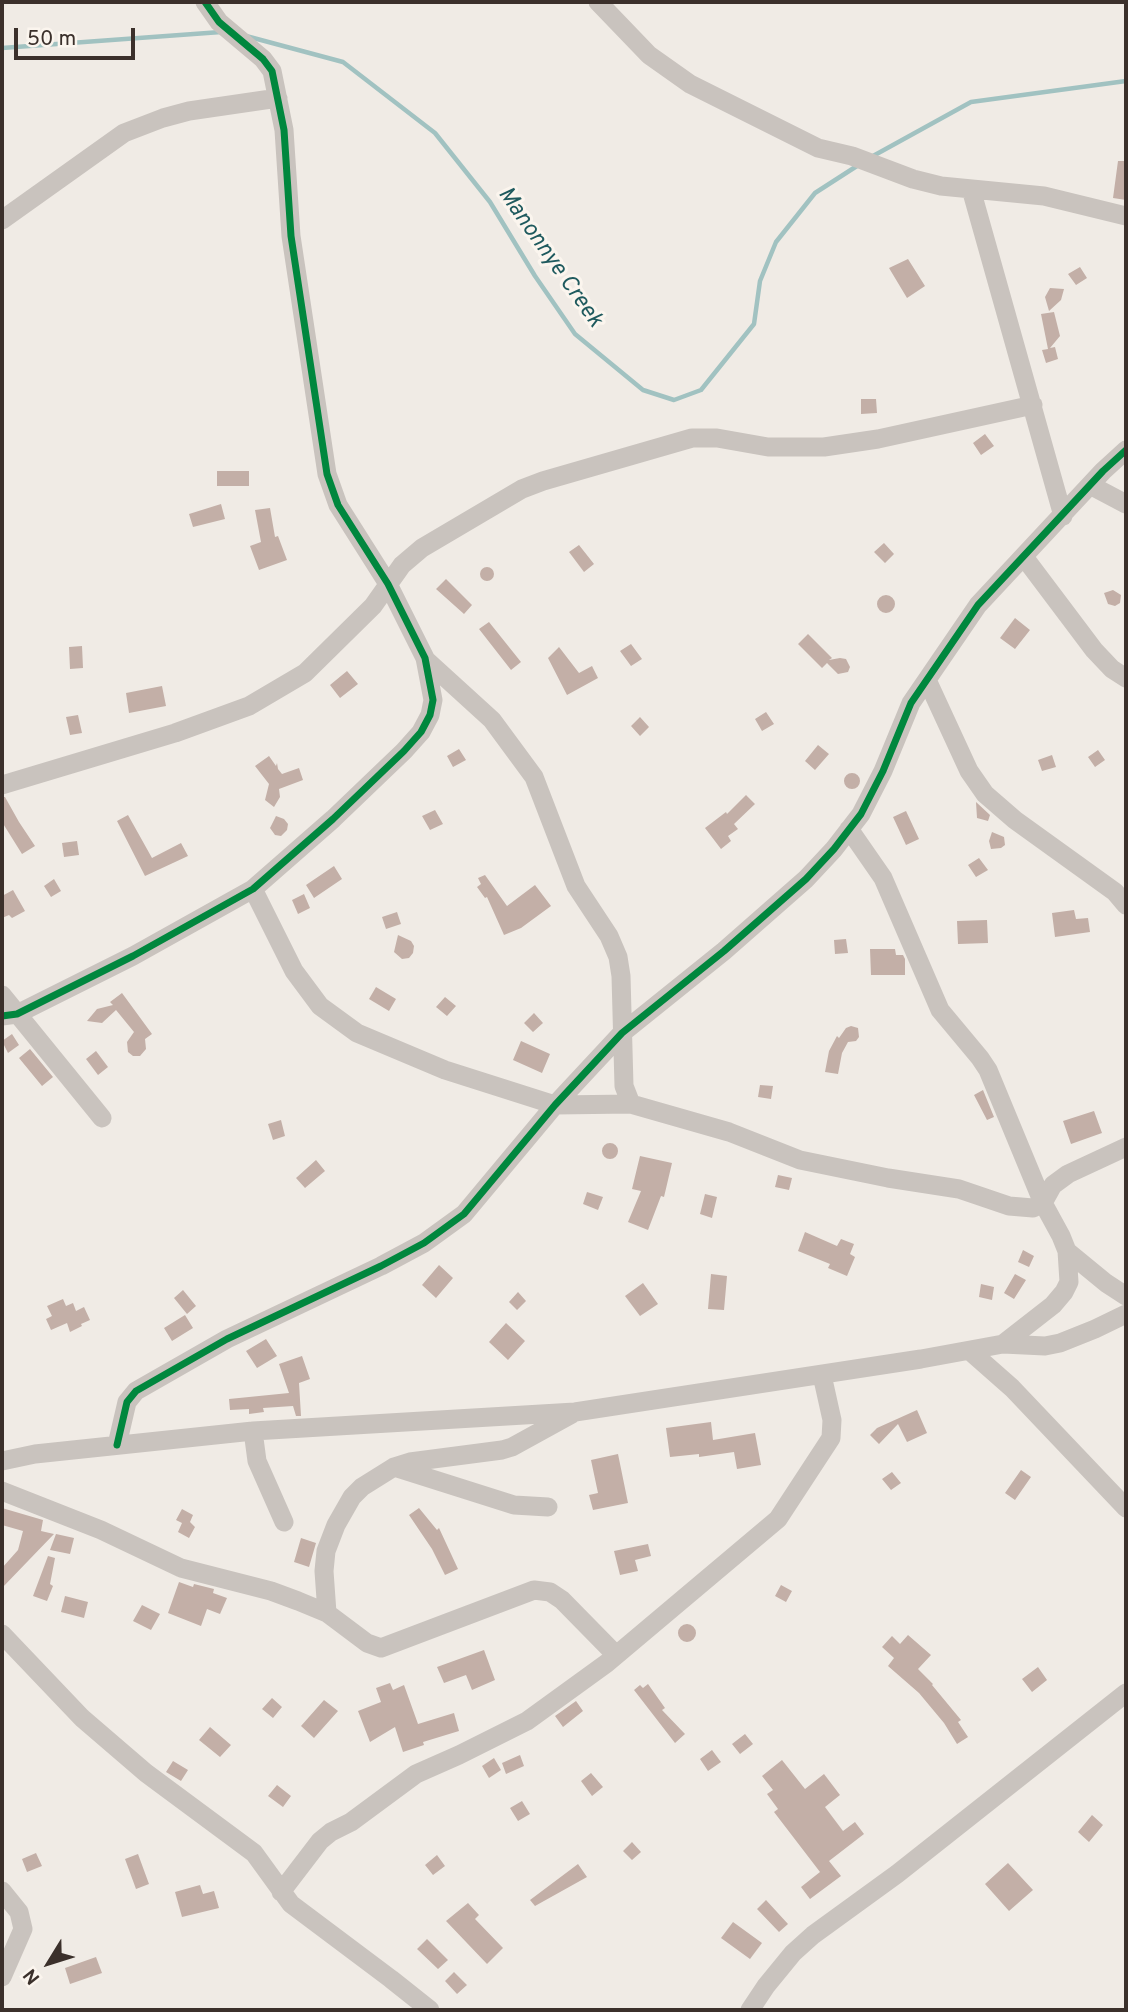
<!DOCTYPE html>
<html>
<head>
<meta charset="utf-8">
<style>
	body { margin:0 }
	#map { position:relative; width:1128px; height:2012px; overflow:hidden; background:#f0ebe5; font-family:Overpass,sans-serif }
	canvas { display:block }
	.frame { position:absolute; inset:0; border:4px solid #3b302b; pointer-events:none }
	.north { position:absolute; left:14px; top:1928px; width:70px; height:70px; -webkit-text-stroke:5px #fbf5ee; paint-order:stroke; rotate:232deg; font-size:19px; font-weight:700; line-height:28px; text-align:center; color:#3b302b }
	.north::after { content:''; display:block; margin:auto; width:24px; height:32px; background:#3b302b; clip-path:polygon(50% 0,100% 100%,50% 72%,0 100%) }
	.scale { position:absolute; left:14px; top:28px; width:121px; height:32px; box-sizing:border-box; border:4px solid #3b302b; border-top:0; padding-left:9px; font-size:21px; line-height:24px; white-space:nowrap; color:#3b302b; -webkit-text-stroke:5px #fbf5ee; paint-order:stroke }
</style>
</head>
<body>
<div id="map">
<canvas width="1128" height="2012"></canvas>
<div class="frame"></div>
<div class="north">N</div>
<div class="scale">50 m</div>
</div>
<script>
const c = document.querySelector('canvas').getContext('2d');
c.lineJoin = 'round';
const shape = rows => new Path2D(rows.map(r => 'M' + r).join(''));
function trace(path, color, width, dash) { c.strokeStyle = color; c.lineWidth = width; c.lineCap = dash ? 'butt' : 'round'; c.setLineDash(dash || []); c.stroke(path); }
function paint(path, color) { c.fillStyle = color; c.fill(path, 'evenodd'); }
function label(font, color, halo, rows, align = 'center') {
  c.font = font + ' Overpass,sans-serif'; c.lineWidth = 6; c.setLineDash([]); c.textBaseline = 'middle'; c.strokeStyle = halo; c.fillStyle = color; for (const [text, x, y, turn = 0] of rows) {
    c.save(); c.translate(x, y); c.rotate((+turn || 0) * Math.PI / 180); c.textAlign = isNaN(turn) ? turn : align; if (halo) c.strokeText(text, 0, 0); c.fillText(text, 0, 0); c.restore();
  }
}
trace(shape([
	[246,36,343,62,435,133,490,202,535,276,575,334,643,390,674,400,701,390,754,324,760,281,776,242,815,193,860,164],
	[2,48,221,32],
	[873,156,971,102,1126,81]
]), '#a1c2c1', 4.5);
paint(shape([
	[1118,161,1126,161,1126,200,1113,198],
	[908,259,925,286,907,298,889,268],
	[1080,267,1087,278,1076,285,1068,274],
	[1050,288,1064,289,1061,300,1049,311,1045,297],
	[1054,312,1060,336,1050,348,1055,347,1058,359,1046,363,1042,350,1048,349,1041,314],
	[861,399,876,399,877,413,861,414],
	[985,434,994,446,981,455,973,443],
	[217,471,249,471,249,486,217,486],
	[221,504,225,519,193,527,189,514],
	[270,508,275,537,278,536,287,560,259,570,250,546,261,542,255,510],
	[884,543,894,554,885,563,874,552],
	[579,545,594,564,584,572,569,552],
	'480 574a7 7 0 1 1 14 0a7 7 0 1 1-14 0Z',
	[446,579,472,605,464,614,436,589],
	[1113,590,1121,595,1120,603,1115,606,1108,604,1104,593],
	'877 604a9 9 0 1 1 18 0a9 9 0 1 1-18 0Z',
	[1015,618,1030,630,1015,649,1000,638],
	[489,622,521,662,511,670,479,629],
	[808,634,832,658,829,660,840,658,846,659,850,667,848,672,838,674,827,663,822,668,798,644],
	[631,644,642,659,631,666,620,651],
	[82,646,83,668,70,669,69,647],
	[559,647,579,673,592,666,598,678,567,695,548,658],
	[347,671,358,684,340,698,330,685],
	[162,686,166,706,129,713,126,693],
	[766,712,774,724,762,731,755,719],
	[78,715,82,733,70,735,66,717],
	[640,717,649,727,640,736,631,726],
	[818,745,829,754,815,770,805,761],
	[459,749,466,760,453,767,447,756],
	[1098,750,1105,760,1095,767,1088,757],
	[1052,755,1056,767,1042,771,1038,760],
	[269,756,276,766,277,763,278,769,282,774,299,768,303,780,279,789,280,797,274,807,265,800,269,784,255,766],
	'844 781a8 8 0 1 1 16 0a8 8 0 1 1-16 0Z',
	[746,795,755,804,734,824,738,829,728,836,731,841,721,849,705,828,726,812,727,814],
	[2,797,5,797,19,822,35,846,22,854,2,822],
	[976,802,990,815,988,821,977,818],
	[435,810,443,824,430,830,422,816],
	[906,811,919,839,906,845,893,817],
	[128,815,152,858,181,843,188,856,145,876,117,821],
	[276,816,284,819,288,824,287,830,281,836,275,835,270,828],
	[992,832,1004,837,1005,845,1001,848,991,849,989,841],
	[77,841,79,855,64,857,62,843],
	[979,858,988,870,976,877,968,865],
	[334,866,342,879,314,898,306,885],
	[485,875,507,906,535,885,551,906,521,928,504,935,487,897,485,898,477,887,481,884,478,878],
	[54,879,61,891,51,897,44,886],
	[13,890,25,911,12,918,9,915,2,918,2,896],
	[304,894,310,908,298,914,292,900],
	[1074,910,1076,919,1088,918,1090,932,1055,937,1052,913],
	[397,912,401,924,386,929,382,917],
	[987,920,988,943,958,944,957,921],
	[398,935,411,941,414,946,413,953,409,958,402,959,394,952],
	[846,939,848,953,835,954,834,940],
	[870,949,895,949,896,955,903,955,905,959,905,975,871,975],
	[376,987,396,999,389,1011,369,999],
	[122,993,152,1034,145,1039,146,1049,140,1056,133,1056,128,1052,127,1042,134,1032,116,1010,102,1023,87,1021,97,1009,113,1005,110,1002],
	[445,997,456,1006,447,1016,436,1007],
	[534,1013,543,1023,533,1032,524,1023],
	[851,1026,858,1028,859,1037,856,1041,848,1042,842,1053,838,1074,825,1072,829,1051,837,1036,839,1038,846,1028],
	[12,1034,19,1045,8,1053,2,1041],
	[521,1041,550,1054,542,1073,513,1060],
	[30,1049,53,1077,42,1086,19,1058],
	[96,1051,108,1067,98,1075,86,1059],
	[760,1085,773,1086,771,1099,758,1097],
	[983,1090,994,1117,987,1120,974,1095],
	[1094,1111,1102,1133,1071,1144,1063,1121],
	[281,1120,285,1136,273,1140,268,1124],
	'602 1151a8 8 0 1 1 16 0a8 8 0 1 1-16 0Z',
	[640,1156,672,1163,664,1197,661,1196,648,1230,628,1222,641,1191,632,1189],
	[316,1160,325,1171,305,1188,296,1178],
	[778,1175,792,1178,789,1190,775,1187],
	[587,1192,603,1197,598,1210,583,1204],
	[705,1194,717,1197,712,1218,700,1214],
	[805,1232,837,1246,841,1239,854,1244,850,1254,855,1257,847,1276,828,1268,830,1264,798,1251],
	[1023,1250,1034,1256,1029,1267,1018,1262],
	[439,1265,453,1278,436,1298,422,1285],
	[711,1274,727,1276,724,1310,708,1309],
	[1015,1274,1026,1280,1014,1299,1004,1293],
	[643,1283,658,1304,640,1316,625,1296],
	[981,1284,994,1287,992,1300,979,1297],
	[183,1290,196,1306,187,1314,174,1298],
	[518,1292,526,1301,517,1310,509,1302],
	[63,1299,66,1306,73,1303,76,1311,84,1307,90,1320,81,1324,82,1326,70,1332,67,1323,51,1330,46,1319,52,1316,47,1306],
	[185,1315,193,1328,172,1341,164,1328],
	[506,1323,525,1341,508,1360,489,1342],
	[266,1339,277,1356,257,1368,246,1351],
	[302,1356,310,1379,299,1383,301,1416,296,1416,293,1406,263,1408,264,1412,249,1414,249,1409,230,1410,229,1399,289,1393,279,1364],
	[917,1410,927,1433,907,1442,898,1424,879,1444,870,1435,877,1428],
	[711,1422,713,1440,755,1433,761,1465,737,1469,734,1452,699,1457,699,1454,670,1457,666,1428],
	[618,1454,628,1503,593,1510,589,1495,598,1493,591,1460],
	[1021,1470,1031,1477,1015,1500,1005,1493],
	[892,1472,901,1483,891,1490,882,1479],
	[2,1508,43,1520,41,1531,54,1534,2,1588,2,1568,18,1550,23,1531,2,1525],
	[419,1508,437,1530,439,1528,458,1569,445,1575,432,1549,409,1515],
	[182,1509,193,1515,190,1522,195,1527,189,1538,178,1532,182,1523,176,1520],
	[56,1534,74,1538,70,1554,50,1550],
	[301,1538,316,1543,309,1567,294,1562],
	[648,1544,651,1556,635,1560,638,1571,620,1575,614,1551],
	[48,1556,55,1558,50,1584,53,1586,47,1601,33,1596],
	[179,1582,193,1587,194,1584,214,1589,213,1593,227,1598,220,1614,207,1609,201,1626,168,1613],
	[781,1585,792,1591,786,1602,775,1596],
	[65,1596,88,1602,84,1618,61,1612],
	[142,1605,160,1614,151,1630,133,1621],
	'678 1633a9 9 0 1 1 18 0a9 9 0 1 1-18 0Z',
	[908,1635,931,1655,918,1669,933,1684,932,1685,961,1720,958,1722,968,1737,957,1744,944,1723,919,1693,888,1666,894,1658,882,1647,892,1636,900,1644],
	[484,1650,495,1680,472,1690,466,1675,444,1683,437,1667],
	[1038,1667,1047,1680,1032,1692,1022,1679],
	[390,1683,393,1690,404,1685,418,1724,454,1713,459,1731,423,1742,424,1745,403,1752,395,1727,370,1742,358,1711,381,1702,376,1688],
	[648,1684,665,1708,662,1710,685,1734,675,1743,634,1690,640,1685,643,1688],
	[272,1698,282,1707,273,1718,262,1709],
	[324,1700,338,1711,314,1738,301,1726],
	[576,1701,583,1711,563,1727,555,1716],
	[210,1727,231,1745,220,1757,199,1740],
	[745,1734,753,1744,740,1754,732,1744],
	[712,1750,721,1762,708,1771,700,1759],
	[520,1755,524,1766,506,1774,502,1763],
	[494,1758,501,1770,489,1778,482,1766],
	[782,1760,805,1789,824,1774,840,1795,825,1807,843,1831,855,1822,864,1834,829,1861,841,1876,810,1899,801,1887,820,1872,774,1812,778,1809,767,1794,773,1790,762,1776],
	[173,1761,188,1770,181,1781,166,1772],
	[591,1773,603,1787,592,1796,581,1781],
	[277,1785,291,1796,283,1807,268,1796],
	[522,1801,530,1814,518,1821,510,1808],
	[1092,1815,1103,1825,1089,1842,1078,1832],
	[632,1842,641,1852,632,1860,623,1851],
	[36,1853,42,1866,27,1872,22,1859],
	[138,1854,149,1884,136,1889,125,1859],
	[437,1855,445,1866,433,1875,425,1865],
	[1008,1863,1033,1890,1009,1911,985,1884],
	[578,1864,587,1877,535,1906,530,1900],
	[200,1885,203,1894,214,1891,219,1908,182,1917,175,1892],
	[766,1900,788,1924,779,1932,757,1909],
	[468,1903,479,1915,475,1919,503,1948,487,1964,446,1921],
	[733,1922,762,1943,750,1959,721,1938],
	[427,1939,448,1960,438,1969,417,1949],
	[96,1957,102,1973,70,1984,65,1968],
	[454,1972,467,1985,457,1994,445,1981]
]), '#c3afa7');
trace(shape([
	[598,2,649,55,690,84,818,148,852,156,913,179,941,186,1044,196,1126,216],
	[971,189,1063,516],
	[2,220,124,133,163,118,189,111,278,98],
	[1090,485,1126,504],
	[1024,557,1094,650,1112,669,1126,678],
	[425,659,492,720,534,777,576,886,609,936,618,957,621,976,624,1086,631,1104],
	[927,680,969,771,985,794,1015,820,1115,892,1126,905],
	[2,785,175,733,249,706,305,673,373,606,402,565,422,548,522,489,543,481,692,438,717,438,768,447,824,447,878,439,1033,405],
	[849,829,883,878,940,1010,980,1058,988,1070,1043,1203,1061,1236,1067,1251,1069,1282,1064,1292,1053,1305,1003,1344],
	[253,889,294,971,320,1006,357,1033,445,1070,555,1105,631,1104,729,1132,800,1160,888,1178,959,1189,1009,1206,1033,1208,1043,1203,1053,1185,1068,1174,1126,1147],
	[2,995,102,1118],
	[2,1016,17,1014,133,956,253,889,333,819,404,751,421,732,430,715,433,700,425,658,388,584,338,505,327,474,291,236,284,130,272,71,263,59,219,22,205,2],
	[1067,1251,1106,1283,1126,1296],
	[970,1351,1012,1388,1126,1508],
	[253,1431,257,1461,284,1522],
	[117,1445,127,1402,136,1391,227,1339,381,1266,424,1243,464,1214,555,1105,622,1033,724,951,806,879,834,849,861,814,883,771,911,703,978,605,1103,471,1126,450],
	[2,1461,35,1454,253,1431,575,1412,921,1359,1003,1344,1045,1346,1060,1343,1095,1329,1126,1314],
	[394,1467,514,1505,548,1507],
	[2,1491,101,1530,181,1568,271,1591,298,1601,327,1613,367,1643,381,1648,534,1590,550,1592,562,1600,616,1655],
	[327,1613,324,1571,326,1551,336,1525,352,1497,362,1487,394,1467,410,1462,502,1450,512,1447,572,1414],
	[2,1634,82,1718,146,1773,254,1853,291,1904,391,1979,430,2010],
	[2,1891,19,1912,23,1929,2,1977],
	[281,1892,320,1841,331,1832,351,1822,416,1774,459,1755,527,1721,607,1663,778,1519,831,1438,832,1420,822,1375],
	[750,2010,766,1986,793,1953,813,1935,897,1874,1126,1693]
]), '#c9c3be', 19);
trace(shape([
	[2,1016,17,1014,133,956,253,889,333,819,404,751,421,732,430,715,433,700,425,658,388,584,338,505,327,474,291,236,284,130,272,71,263,59,219,22,205,2],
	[117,1445,127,1402,136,1391,227,1339,381,1266,424,1243,464,1214,555,1105,622,1033,724,951,806,879,834,849,861,814,883,771,911,703,978,605,1103,471,1126,450]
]), '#00873e', 7);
label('italic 23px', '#1f5a5e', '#fbf5ee', [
	["Manonnye Creek",549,258,55]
]);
</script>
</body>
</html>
